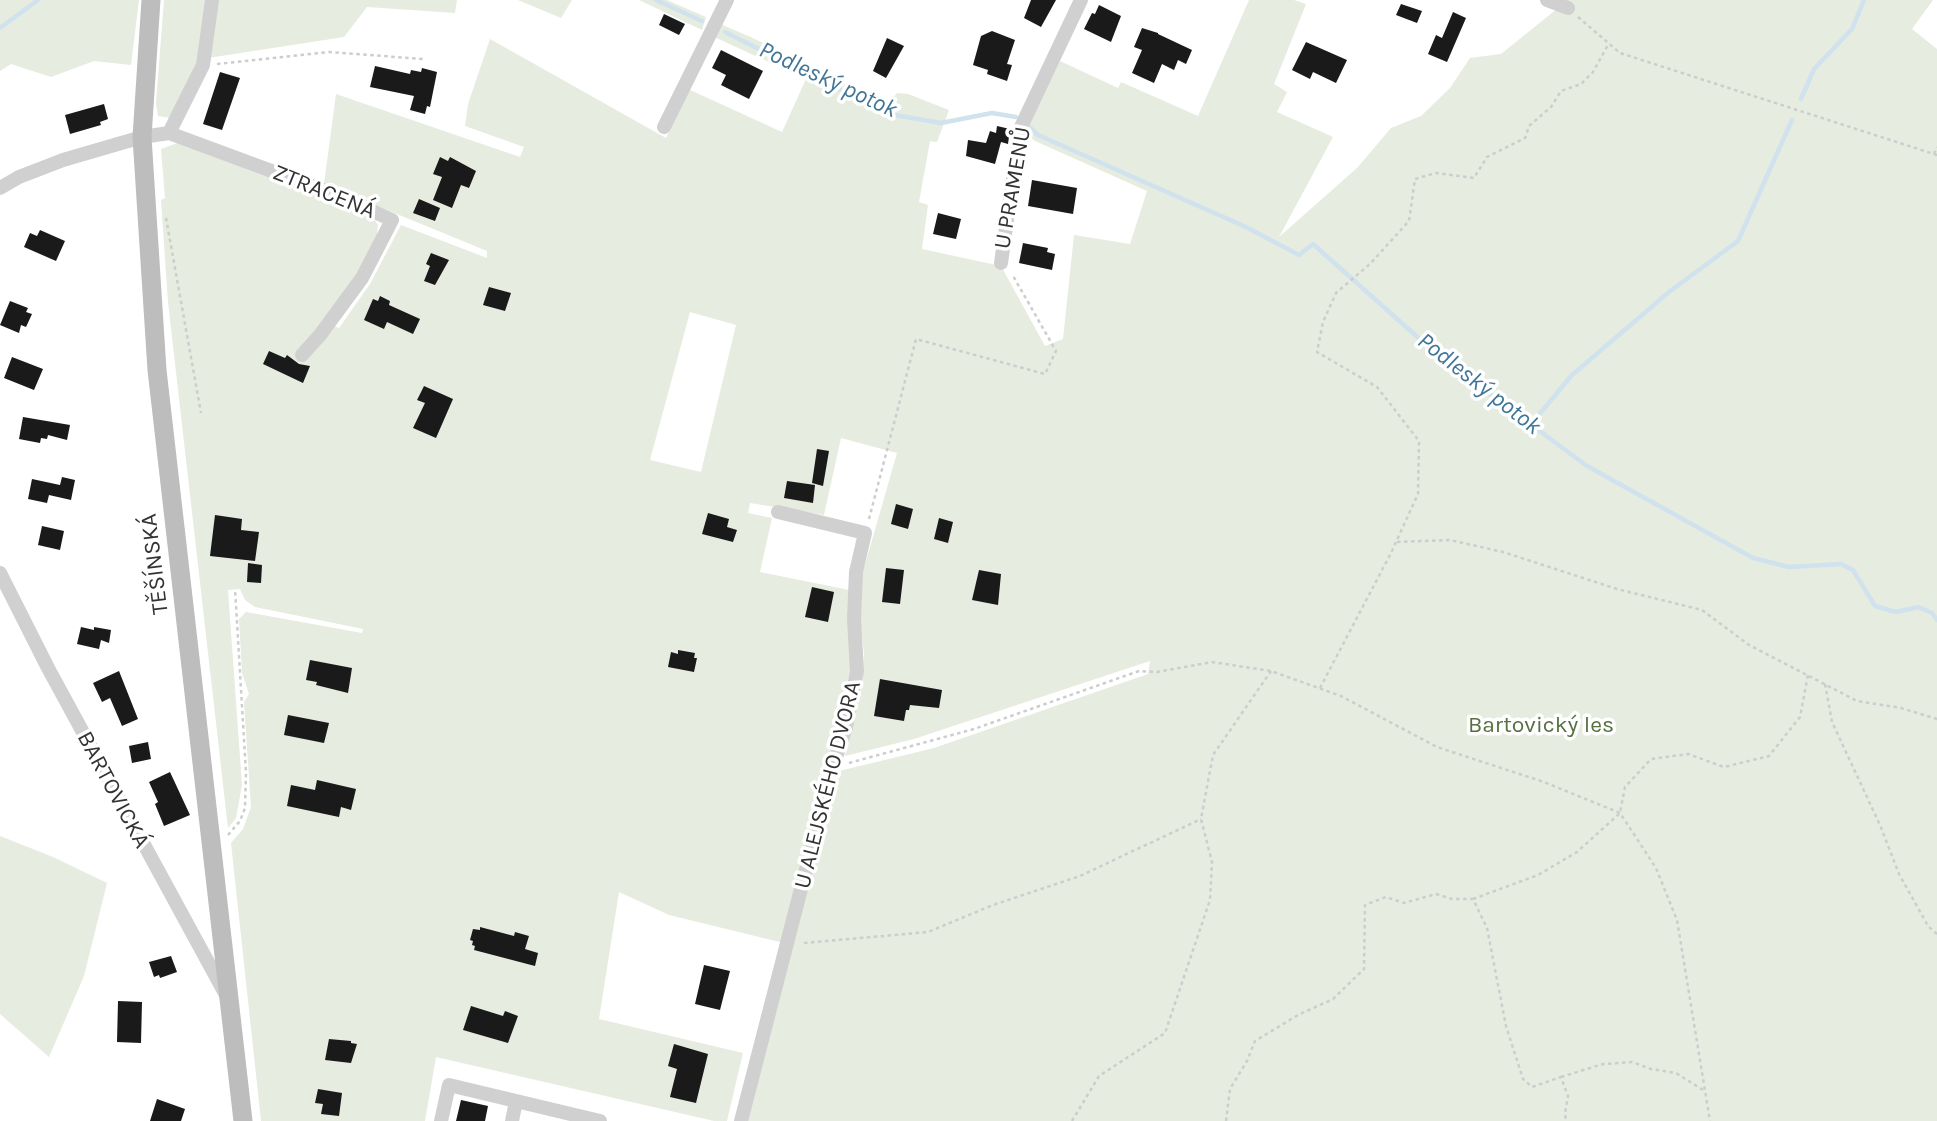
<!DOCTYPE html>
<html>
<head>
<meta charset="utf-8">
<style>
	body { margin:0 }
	canvas { display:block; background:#fff }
</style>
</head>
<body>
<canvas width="1937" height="1121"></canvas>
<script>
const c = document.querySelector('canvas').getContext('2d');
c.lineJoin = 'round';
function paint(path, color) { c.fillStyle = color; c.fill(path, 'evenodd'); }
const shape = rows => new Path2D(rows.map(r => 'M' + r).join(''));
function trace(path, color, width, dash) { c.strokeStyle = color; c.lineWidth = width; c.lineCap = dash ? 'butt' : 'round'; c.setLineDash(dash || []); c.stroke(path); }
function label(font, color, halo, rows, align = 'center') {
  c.font = font + ' Karla,sans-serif'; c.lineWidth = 7; c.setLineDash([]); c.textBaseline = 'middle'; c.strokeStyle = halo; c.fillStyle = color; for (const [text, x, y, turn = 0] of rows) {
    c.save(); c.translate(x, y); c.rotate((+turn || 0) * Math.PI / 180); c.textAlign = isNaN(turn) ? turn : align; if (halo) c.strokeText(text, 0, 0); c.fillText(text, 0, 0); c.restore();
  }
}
paint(shape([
	[0,0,139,0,131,65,94,61,51,77,11,64,0,71],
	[164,0,209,0,201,50,187,88,170,118,158,116,156,103],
	[217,0,457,0,455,13,367,7,344,37,208,58],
	[518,0,572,0,561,18],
	[639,0,667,0,706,17,702,30],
	[1249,0,1294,0,1306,4,1274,84,1287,92,1277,112,1333,137,1279,237,1357,168,1391,128,1421,116,1450,88,1470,58,1501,54,1568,0,1933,0,1912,29,1937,49,1937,1121,740,1121,788,944,669,915,619,892,599,1019,743,1053,727,1121,714,1121,436,1057,425,1121,261,1121,231,843,243,829,251,807,244,702,249,694,242,673,239,619,246,612,362,633,363,629,255,607,245,600,240,589,228,590,242,785,236,818,228,828,168,302,161,200,165,198,161,149,180,142,373,217,378,225,376,242,358,278,325,322,339,328,370,284,401,225,487,258,487,251,324,184,336,94,520,157,524,147,465,126,468,104,490,39,666,138,688,89,782,132,806,79,712,36,718,23,753,38,887,105,897,93,908,94,949,110,937,142,930,141,919,202,928,205,922,249,1001,266,1045,346,1063,339,1074,235,1130,244,1147,191,1035,141,1024,132,1060,61,1118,88,1121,82,1198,116],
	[690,312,736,325,701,472,650,460],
	[841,438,897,453,860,582,860,616,864,654,862,687,845,756,914,739,1150,661,1148,674,934,748,831,773,826,771,852,663,852,645,848,634,849,590,760,572,772,518,748,513,750,503,824,515],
	[0,836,53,857,107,883,84,976,49,1057,0,1014]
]), '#e6ecdf');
trace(shape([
	[656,0,702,21],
	[0,28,38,0],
	[725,32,889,114,941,123,992,113,1016,117],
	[1801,99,1814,69,1852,29,1864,0],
	[1027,125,1038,135,1246,227,1299,255,1313,244,1441,358,1587,466,1753,558,1789,567,1841,564,1853,570,1875,606,1896,612,1918,607,1932,613,1937,620],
	[1532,423,1572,375,1669,292,1738,241,1792,120]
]), '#cfe2ee', 4.5);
paint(shape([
	[1031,0,1056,0,1041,27,1024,18],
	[1401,4,1422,11,1417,23,1396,15],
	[1099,5,1121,16,1111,42,1084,29,1092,13,1095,14],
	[1453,12,1466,18,1447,62,1428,54,1436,35,1442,38],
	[664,14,685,24,679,35,659,25],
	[1142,28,1158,33,1158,34,1192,50,1186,64,1178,60,1174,70,1162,64,1154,83,1132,73,1142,50,1134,47],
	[992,31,1015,40,1007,64,1012,65,1007,81,987,74,988,70,973,65,981,36],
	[887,38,904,46,886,78,873,71],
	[1306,42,1347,60,1336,83,1313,72,1310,79,1292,70],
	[721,50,763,71,749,99,721,85,726,75,712,68],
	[375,66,410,74,411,70,421,72,422,68,437,72,430,107,427,106,425,114,410,110,414,96,370,87],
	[220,72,240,78,222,130,203,124],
	[104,104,108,119,100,122,101,125,70,134,65,115],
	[997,126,1010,129,1008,144,1001,142,995,164,966,156,968,140,986,143,990,131,996,133],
	[440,157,448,161,450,157,476,171,469,188,461,185,452,208,433,200,442,177,433,174],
	[1032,180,1077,188,1073,214,1028,206],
	[419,199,440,208,435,221,413,213],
	[938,213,961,219,956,239,933,234],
	[40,230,65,241,56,261,24,247,30,233,37,236],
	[1023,243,1048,248,1047,252,1055,254,1052,270,1019,263],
	[431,253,449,260,435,285,424,281,430,266,426,264],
	[489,287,511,293,505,311,483,305],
	[380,296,390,301,389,305,420,319,413,334,387,322,384,329,364,320,373,299,378,301],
	[10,301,28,308,26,312,32,314,26,327,21,325,19,333,0,325],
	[269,351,285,358,287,355,299,364,310,366,303,383,263,364],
	[12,357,43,369,34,390,4,378],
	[424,386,453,399,436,438,413,428,425,403,417,400],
	[23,417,70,425,67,440,48,435,47,439,41,438,40,443,19,439],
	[817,449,829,451,823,486,812,483],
	[62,477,75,480,71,500,49,495,47,503,28,499,32,479,60,485],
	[787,481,815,485,813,503,784,498],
	[896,504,913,509,908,529,891,524],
	[708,513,729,519,727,527,737,530,733,542,702,534],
	[215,515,242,519,241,530,259,532,255,561,210,556],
	[939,518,953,522,948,543,934,539],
	[42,526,64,531,60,550,38,545],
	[248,563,262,565,261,583,247,582],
	[886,568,904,570,900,604,882,602],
	[979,570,1001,574,998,605,972,600],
	[812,587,834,592,828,622,805,617],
	[81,627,94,630,94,627,111,630,109,643,101,640,99,649,77,644],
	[678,650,695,653,694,658,697,658,694,672,668,667,671,652,678,654],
	[310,660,352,668,348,693,316,685,317,682,306,680],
	[119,671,138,719,122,726,110,698,102,702,93,683],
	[880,679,942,690,939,708,910,705,909,710,906,710,904,721,874,716],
	[288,715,329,723,324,743,284,735],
	[148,742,151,759,132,763,129,746],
	[170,772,190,815,164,826,155,804,158,802,149,782],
	[317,780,356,789,351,810,341,807,339,817,287,806,291,785,315,790],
	[480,927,514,936,515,932,529,936,525,949,538,953,535,966,474,950,475,946,472,945,473,941,470,940,473,929,480,930],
	[171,956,177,972,160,978,159,975,154,977,149,962],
	[704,965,730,971,720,1010,695,1004],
	[118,1001,142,1002,141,1043,117,1042],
	[471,1006,503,1016,505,1011,518,1016,508,1043,463,1030],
	[329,1039,351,1041,351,1043,357,1044,351,1063,325,1060],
	[674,1044,708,1054,696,1103,670,1097,677,1069,668,1066],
	[318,1089,342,1093,339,1116,321,1114,323,1104,315,1103],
	[157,1099,185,1109,181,1121,150,1121],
	[461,1100,488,1106,485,1121,456,1121]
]), '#1a1a1a');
trace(shape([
	[1578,17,1620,53,1937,155],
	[217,64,329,52,423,59],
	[1934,154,1937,147],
	[166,218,201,413],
	[869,519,916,339,1045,374,1056,351,1012,274],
	[1397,542,1450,540,1503,552,1617,589,1702,610,1749,645,1857,701,1901,708,1937,719],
	[1825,684,1832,722,1880,825,1899,874,1928,926,1937,934],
	[1320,688,1391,553,1418,494,1419,441,1377,387,1317,352,1323,322,1336,293,1370,264,1409,221,1415,179,1436,173,1474,178,1487,157,1525,138,1529,126,1551,107,1561,91,1581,84,1593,72,1609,43],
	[849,763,974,729,1139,671,1157,672,1212,662,1271,671,1341,696,1437,747,1544,782,1620,813,1656,868,1677,920,1710,1121],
	[228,835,240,821,245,808,246,773,235,589],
	[1473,899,1538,875,1577,852,1620,813,1625,787,1651,759,1688,754,1724,767,1769,756,1800,717,1808,675],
	[804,943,928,932,993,905,1080,876,1201,819],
	[1561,1077,1603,1064,1632,1062,1651,1069,1676,1073,1703,1090],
	[1072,1121,1099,1076,1165,1033,1210,900,1212,862,1201,819,1213,755,1271,671],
	[1226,1121,1230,1089,1247,1061,1255,1041,1298,1015,1333,999,1364,969,1365,905,1386,897,1404,903,1436,894,1452,899,1473,899,1487,928,1506,1026,1523,1079,1532,1087,1561,1077,1568,1096,1565,1113,1566,1121]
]), '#cdcdcd', 2.5, [3.5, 3.5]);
trace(shape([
	[1547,0,1568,8],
	[664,127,727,0],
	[169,133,203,65,212,0],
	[0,188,19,177,63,160,142,137,169,133,342,197,392,220,362,278,320,335,302,355],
	[1001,263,1020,129,1081,0],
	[0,573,48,668,227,997],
	[441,1121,449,1085,600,1121],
	[512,1121,516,1101],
	[741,1121,831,773,846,727,857,671,854,619,856,572,865,533,778,512]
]), '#d0d0d0', 14);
trace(shape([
	[151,0,142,137,157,370,243,1121]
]), '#bdbdbd', 19);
label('23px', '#333', '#fff', [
	["U PRAMENŮ",1013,188,-80],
	["ZTRACENÁ",324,192,22],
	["TĚŠÍNSKÁ",155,564,-97],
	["U ALEJSKÉHO DVORA",828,785,-76],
	["BARTOVICKÁ",113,790,62]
]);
label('23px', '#56703f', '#fff', [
	["Bartovický les",1541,725]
]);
label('italic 24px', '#3f7597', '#fff', [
	["Podleský potok",828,80,25],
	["Podleský potok",1479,384,38]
]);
</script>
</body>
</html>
